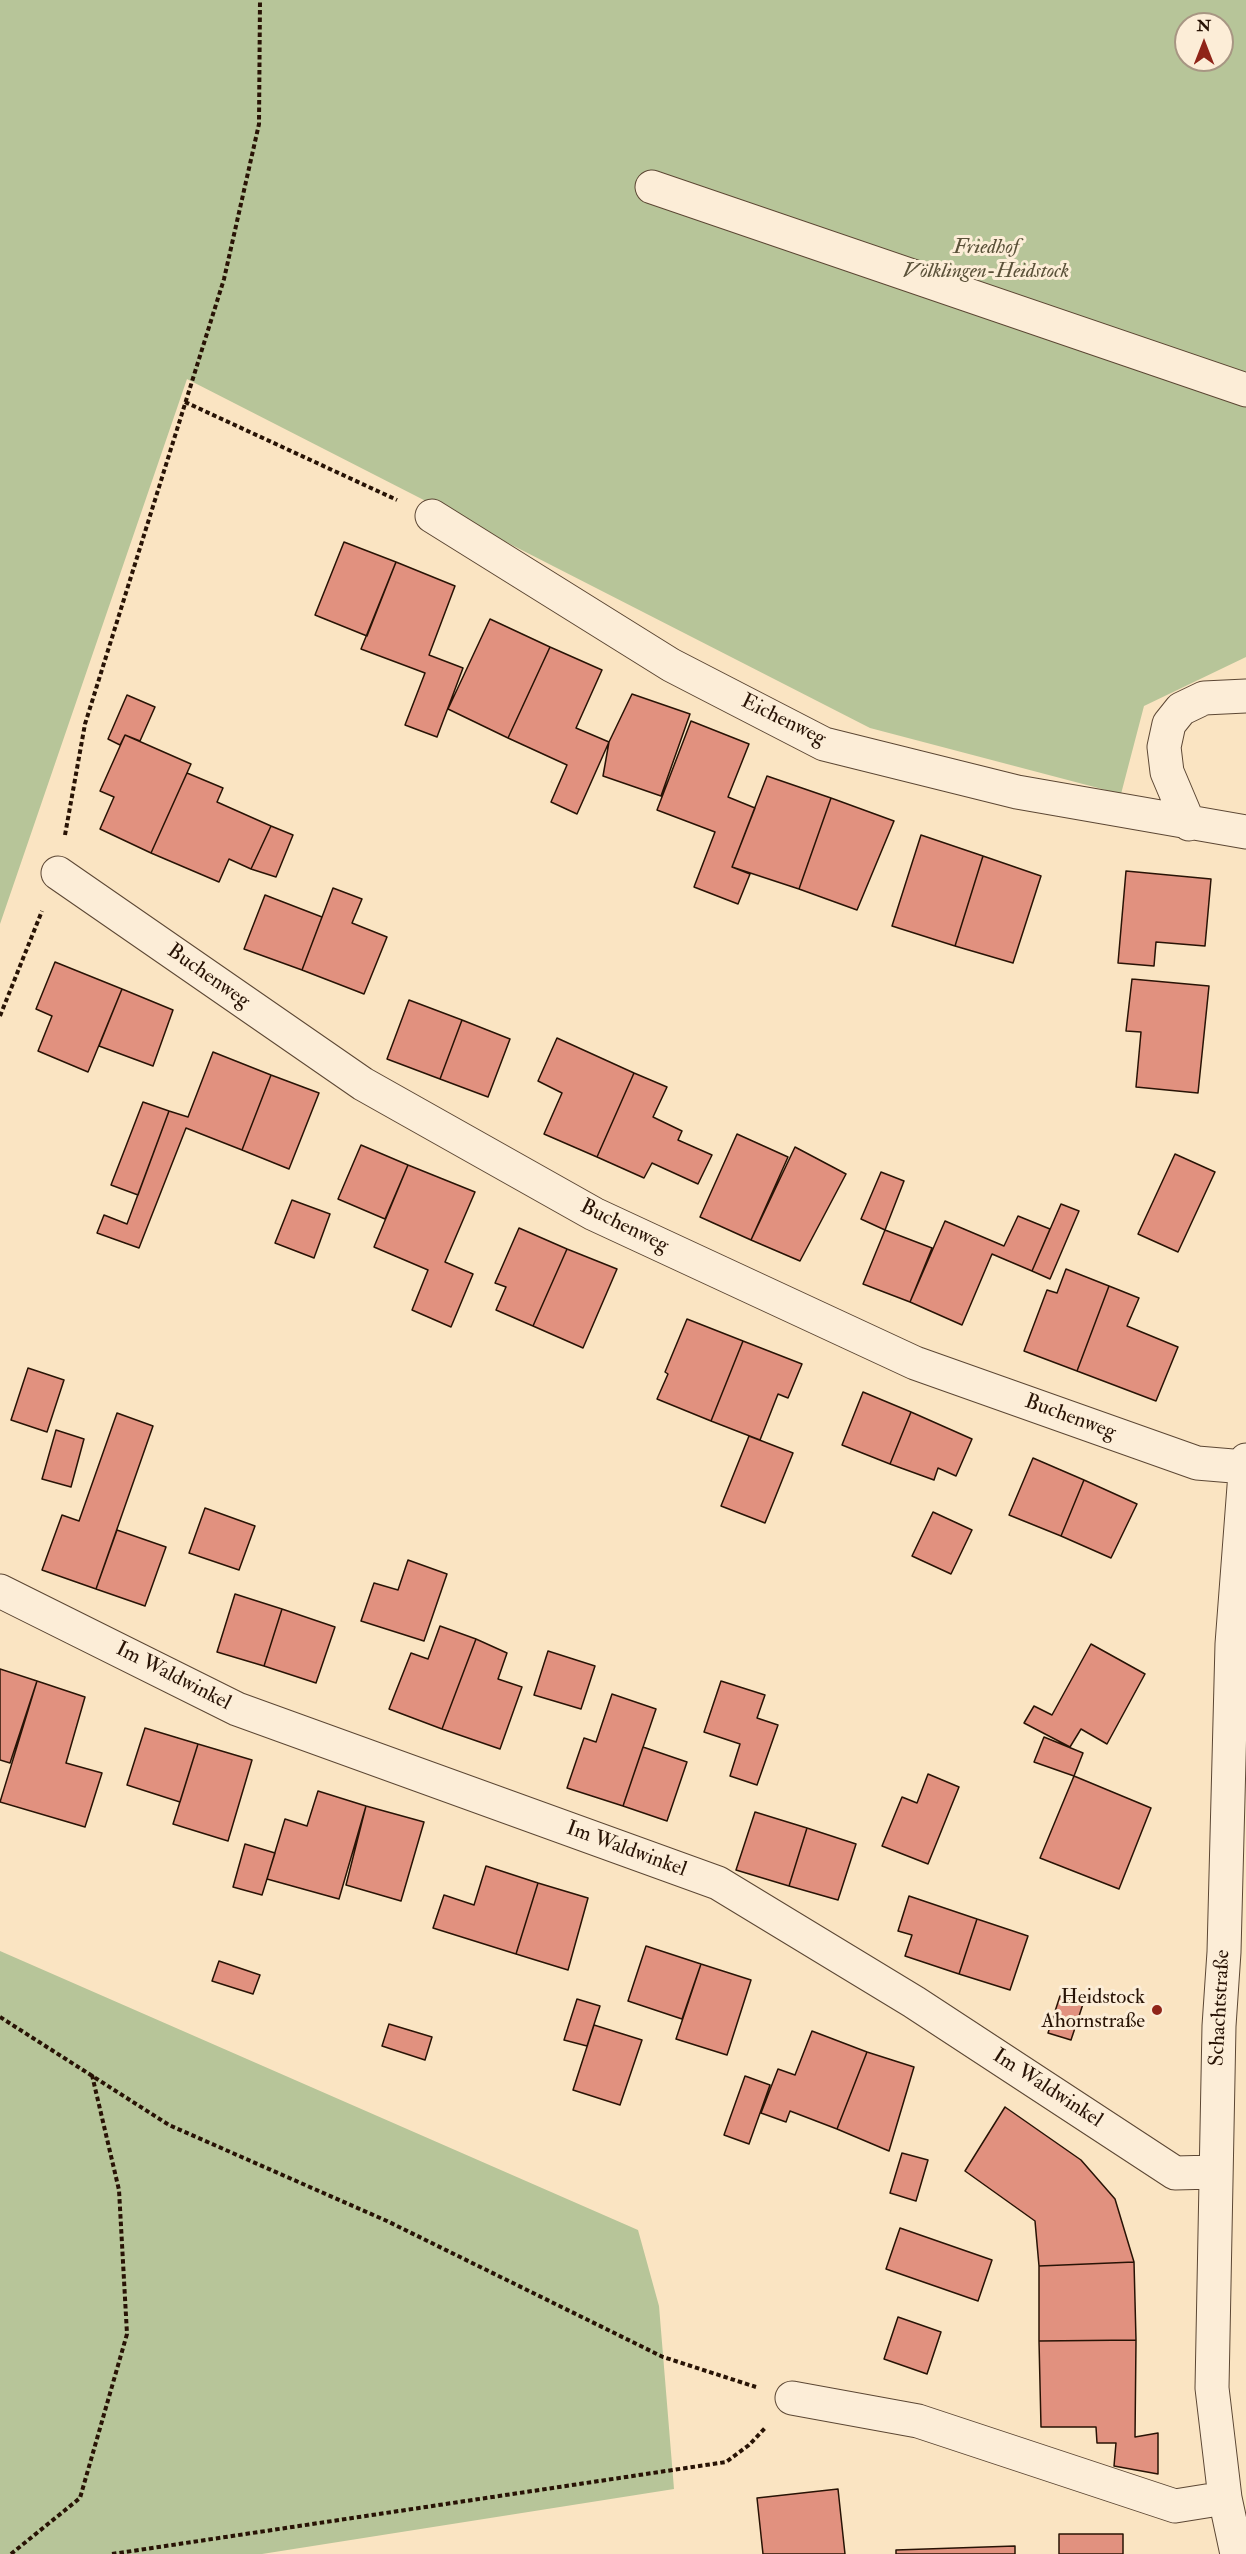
<!DOCTYPE html>
<html>
<head>
<meta charset="utf-8">
<style>
	body { margin:0 }
	#map { position:relative; width:1246px; height:2554px; overflow:hidden; background:#fae4c2; font-family:"IM FELL Double Pica",serif }
	canvas { display:block }
	.north { position:absolute; left:1174px; top:12px; width:60px; height:60px; box-sizing:border-box; background:#fcedd7; border:2px solid #a79683; border-radius:50%; rotate:0deg; font-size:16px; font-weight:700; line-height:24px; text-align:center; color:#281305 }
	.north::after { content:''; display:block; margin:auto; width:21px; height:27px; background:#8f2418; clip-path:polygon(50% 0,100% 100%,50% 72%,0 100%) }
</style>
</head>
<body>
<div id="map">
<canvas width="1246" height="2554"></canvas>
<div class="north">N</div>
</div>
<script>
const c = document.querySelector('canvas').getContext('2d');
c.lineJoin = 'round';
function paint(path, color) { c.fillStyle = color; c.fill(path, 'evenodd'); }
const shape = rows => new Path2D(rows.map(r => 'M' + r).join(''));
function trace(path, color, width, dash) { c.strokeStyle = color; c.lineWidth = width; c.lineCap = dash ? 'butt' : 'round'; c.setLineDash(dash || []); c.stroke(path); }
function label(font, color, halo, rows, align = 'center') {
  c.font = font + ' "IM FELL Double Pica",serif'; c.lineWidth = 6; c.setLineDash([]); c.textBaseline = 'middle'; c.strokeStyle = halo; c.fillStyle = color; for (const [text, x, y, turn = 0] of rows) {
    c.save(); c.translate(x, y); c.rotate((+turn || 0) * Math.PI / 180); c.textAlign = isNaN(turn) ? turn : align; if (halo) c.strokeText(text, 0, 0); c.fillText(text, 0, 0); c.restore();
  }
}
paint(shape([
	[0,0,1246,0,1246,657,1144,706,1121,794,870,728,187,379,0,924],
	[1186,24,1222,24,1222,60,1186,60],
	[0,1951,638,2230,659,2306,674,2489,262,2554,0,2554]
]), '#b7c599');
const building = shape([
	[344,542,396,562,367,636,315,615,344,542],
	[396,562,455,586,429,655,463,668,437,737,405,725,425,673,361,649,396,562],
	[490,619,550,647,508,738,448,709,490,619],
	[550,647,602,670,576,728,609,742,577,814,551,802,567,765,508,738,550,647],
	[632,694,690,714,661,796,603,776,609,742,632,694],
	[127,695,155,707,140,741,125,735,120,745,108,739,127,695],
	[691,721,749,744,728,797,755,808,732,867,750,874,738,904,694,887,715,832,657,810,691,721],
	[125,735,191,764,151,853,100,829,114,797,100,791,125,735],
	[187,773,223,788,217,802,271,826,251,869,229,859,219,882,151,853,187,773],
	[767,776,831,798,799,889,732,867,767,776],
	[831,798,894,821,857,910,799,889,831,798],
	[271,826,293,835,276,877,251,869,271,826],
	[921,835,983,856,955,946,892,926,921,835],
	[983,856,1041,876,1013,963,955,946,983,856],
	[1126,871,1211,879,1205,946,1156,942,1154,966,1118,963,1126,871],
	[333,888,362,899,352,923,387,937,364,994,302,970,333,888],
	[265,895,322,917,302,970,244,949,265,895],
	[55,962,122,989,88,1072,38,1051,52,1016,36,1009,55,962],
	[1132,979,1209,986,1198,1093,1136,1087,1141,1032,1126,1031,1132,979],
	[122,989,173,1010,153,1066,99,1046,122,989],
	[409,1000,462,1020,440,1079,387,1059,409,1000],
	[462,1020,510,1039,488,1097,440,1079,462,1020],
	[557,1038,634,1073,597,1157,544,1134,562,1093,538,1081,557,1038],
	[213,1052,271,1075,242,1150,186,1128,139,1248,97,1233,104,1215,127,1224,169,1111,188,1117,213,1052],
	[634,1073,667,1087,653,1117,682,1131,678,1140,712,1155,698,1184,652,1163,644,1178,597,1157,634,1073],
	[271,1075,319,1093,289,1169,242,1150,271,1075],
	[143,1102,169,1111,138,1195,111,1185,143,1102],
	[737,1134,788,1157,751,1240,700,1217,737,1134],
	[361,1145,408,1165,385,1219,338,1199,361,1145],
	[795,1147,846,1174,800,1261,751,1240,795,1147],
	[1175,1154,1215,1172,1178,1252,1138,1234,1175,1154],
	[408,1165,475,1192,445,1262,473,1274,451,1327,412,1310,428,1270,374,1247,408,1165],
	[881,1172,904,1181,885,1230,861,1219,881,1172],
	[292,1200,330,1214,314,1258,275,1243,292,1200],
	[1061,1204,1079,1211,1050,1279,1032,1271,1061,1204],
	[1018,1216,1050,1229,1032,1271,992,1254,962,1325,910,1302,945,1221,1004,1246,1018,1216],
	[519,1228,567,1249,533,1326,496,1310,506,1287,495,1283,519,1228],
	[885,1230,932,1248,910,1302,863,1284,885,1230],
	[567,1249,617,1269,583,1348,533,1326,567,1249],
	[1066,1269,1109,1286,1077,1371,1024,1351,1047,1290,1057,1293,1066,1269],
	[1109,1286,1139,1298,1127,1326,1178,1347,1156,1401,1077,1371,1109,1286],
	[687,1319,743,1341,711,1421,657,1399,668,1374,665,1372,687,1319],
	[743,1341,802,1364,788,1398,778,1394,760,1440,711,1421,743,1341],
	[28,1368,64,1380,47,1432,11,1420,28,1368],
	[863,1392,911,1412,890,1464,842,1445,863,1392],
	[911,1412,972,1439,956,1476,938,1468,934,1480,890,1464,911,1412],
	[117,1413,153,1426,96,1589,42,1570,62,1515,79,1521,117,1413],
	[56,1430,84,1439,71,1487,42,1479,56,1430],
	[749,1436,793,1453,765,1523,721,1506,749,1436],
	[1033,1458,1084,1480,1061,1536,1009,1515,1033,1458],
	[1084,1480,1137,1504,1111,1558,1061,1536,1084,1480],
	[205,1508,255,1526,239,1570,189,1553,205,1508],
	[933,1512,972,1530,951,1574,912,1556,933,1512],
	[117,1530,166,1547,145,1606,96,1589,117,1530],
	[408,1560,447,1574,424,1641,361,1621,374,1583,398,1590,408,1560],
	[235,1594,282,1609,264,1666,217,1652,235,1594],
	[282,1609,335,1627,316,1683,264,1666,282,1609],
	[440,1626,476,1639,442,1729,389,1709,411,1653,428,1659,440,1626],
	[476,1639,507,1653,498,1679,522,1687,500,1749,442,1729,476,1639],
	[1091,1644,1145,1674,1107,1744,1081,1729,1070,1747,1024,1723,1034,1706,1052,1715,1091,1644],
	[548,1651,595,1666,581,1709,534,1695,548,1651],
	[0,1669,37,1681,10,1763,0,1760,0,1669],
	[37,1681,85,1697,66,1763,102,1773,85,1827,0,1802,37,1681],
	[721,1681,765,1695,757,1718,778,1725,757,1785,730,1776,740,1744,704,1732,721,1681],
	[612,1694,656,1709,623,1806,567,1788,584,1738,596,1742,612,1694],
	[145,1728,198,1744,180,1802,127,1785,145,1728],
	[1044,1737,1083,1753,1074,1776,1034,1762,1044,1737],
	[198,1744,252,1760,228,1841,173,1824,198,1744],
	[643,1747,687,1762,667,1821,623,1806,643,1747],
	[928,1774,959,1787,928,1864,882,1846,902,1797,917,1803,928,1774],
	[1074,1776,1151,1808,1119,1889,1040,1858,1074,1776],
	[318,1791,366,1806,339,1899,267,1879,285,1819,307,1826,318,1791],
	[366,1806,424,1822,401,1901,346,1885,366,1806],
	[755,1812,807,1828,789,1886,736,1870,755,1812],
	[807,1828,856,1844,838,1900,789,1886,807,1828],
	[245,1844,275,1853,262,1895,233,1887,245,1844],
	[486,1866,538,1883,516,1954,433,1928,444,1895,474,1905,486,1866],
	[538,1883,588,1898,568,1970,516,1954,538,1883],
	[909,1896,977,1919,959,1974,905,1956,912,1935,898,1931,909,1896],
	[977,1919,1028,1936,1010,1990,959,1974,977,1919],
	[646,1946,701,1964,682,2019,628,2001,646,1946],
	[219,1961,260,1975,253,1994,212,1981,219,1961],
	[701,1964,751,1980,727,2055,676,2039,701,1964],
	[1060,1996,1083,2004,1071,2040,1048,2033,1060,1996],
	[577,1999,600,2006,587,2046,564,2040,577,1999],
	[389,2024,432,2037,425,2060,382,2046,389,2024],
	[594,2025,642,2040,620,2105,573,2090,594,2025],
	[812,2031,867,2052,837,2129,790,2111,786,2122,761,2113,778,2069,795,2075,812,2031],
	[867,2052,914,2067,889,2151,837,2129,867,2052],
	[745,2076,770,2085,749,2144,724,2135,745,2076],
	[1005,2107,1081,2160,1115,2199,1134,2262,1039,2266,1035,2221,965,2171,1005,2107],
	[902,2153,928,2160,916,2201,890,2193,902,2153],
	[900,2228,992,2260,978,2301,886,2269,900,2228],
	[1134,2262,1136,2340,1039,2341,1039,2266,1134,2262],
	[898,2317,941,2332,927,2374,884,2359,898,2317],
	[1136,2340,1135,2437,1158,2433,1158,2474,1114,2466,1116,2443,1097,2443,1096,2427,1041,2427,1039,2341,1136,2340],
	[838,2489,845,2554,763,2554,757,2498,838,2489],
	[1059,2534,1123,2534,1123,2554,1059,2554,1059,2534],
	[1015,2546,1015,2554,896,2554,896,2550,1015,2546]
]);
paint(building, '#e1917f');
trace(building, '#281305', 1.5);
const minor = shape([
	[652,187,1246,390],
	[432,516,671,665,824,744,1017,792,1246,832],
	[1189,824,1167,772,1164,747,1169,724,1181,709,1204,698,1246,696],
	[58,873,363,1084,594,1214,915,1363,1197,1463,1245,1467],
	[0,1591,237,1709,718,1883,914,2002,1175,2173,1215,2172],
	[792,2398,918,2421,1175,2506,1225,2498],
	[1237,2554,1225,2498,1212,2388,1219,2026,1224,1952,1232,1644,1246,1460]
]);
trace(minor, '#5c4734', 35);
trace(shape([
	[185,402,397,500],
	[65,835,85,724,224,279,259,124,260,0],
	[0,1016,42,911],
	[0,2017,169,2125,387,2221,663,2357,756,2387],
	[11,2554,80,2498,127,2334,119,2190,92,2075],
	[112,2554,726,2462,749,2445,766,2427]
]), '#281305', 4, [4.5, 3]);
trace(minor, '#fcedd7', 33);
for (const [x, y, r, color] of [
	[1157,2010,6,"#8f2418"]
]) { const dot = new Path2D(); dot.arc(x, y, r, 0, 2 * Math.PI); c.fillStyle = color; c.fill(dot); trace(dot, '#fcedd7', 2); }
label('italic 21px', '#5a5139', '#fcedd7', [
	["Friedhof",986,248],
	["Völklingen-Heidstock",986,272]
]);
label('21px', '#281305', '#fcedd7', [
	["Eichenweg",783,721,26],
	["Buchenweg",208,977,35],
	["Buchenweg",624,1227,26],
	["Buchenweg",1070,1418,20],
	["Im Waldwinkel",173,1677,27],
	["Im Waldwinkel",626,1850,20],
	["Schachtstraße",1221,2008,-87],
	["Im Waldwinkel",1047,2089,33]
]);
label('21px', '#281305', '#fcedd7', [
	["Heidstock",1145,1998],
	["Ahornstraße",1145,2022]
], 'right');
</script>
</body>
</html>
